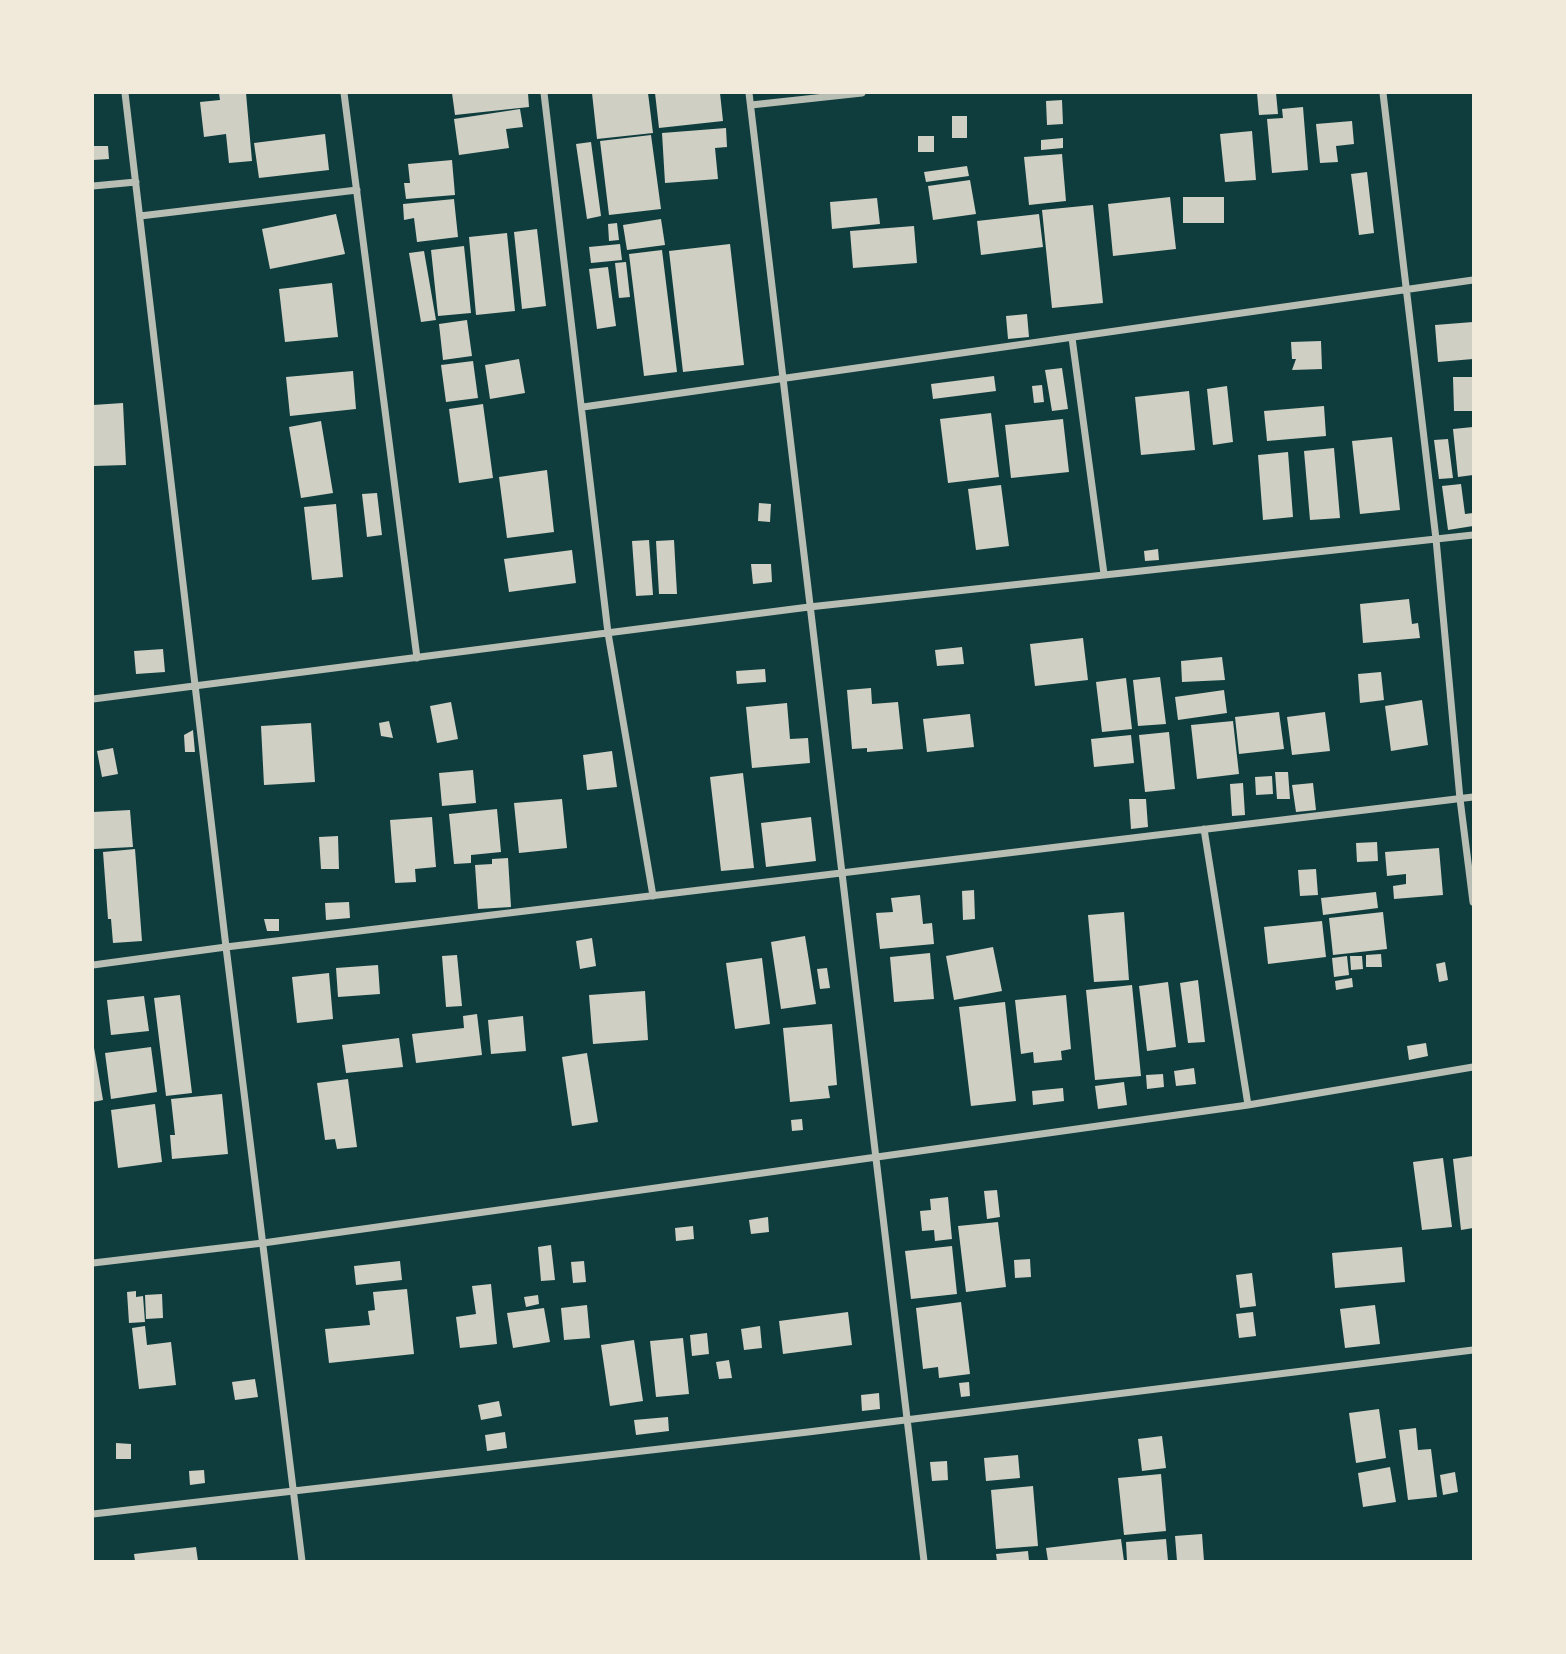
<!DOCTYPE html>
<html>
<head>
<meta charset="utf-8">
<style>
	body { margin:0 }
	#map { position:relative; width:1566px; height:1654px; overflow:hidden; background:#0f3d3e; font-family:Cabin,sans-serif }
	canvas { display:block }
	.frame { position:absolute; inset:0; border:94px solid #f1e9da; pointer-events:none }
</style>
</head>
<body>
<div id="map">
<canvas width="1566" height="1654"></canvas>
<div class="frame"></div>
</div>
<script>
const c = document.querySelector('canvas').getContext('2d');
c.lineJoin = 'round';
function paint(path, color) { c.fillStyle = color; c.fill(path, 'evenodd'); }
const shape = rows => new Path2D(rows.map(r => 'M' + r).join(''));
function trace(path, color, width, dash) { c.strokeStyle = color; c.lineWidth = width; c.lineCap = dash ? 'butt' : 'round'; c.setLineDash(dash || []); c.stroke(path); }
paint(shape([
	[219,93,246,93,252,161,229,163,226,134,204,137,200,102,220,100],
	[452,93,528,93,529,107,455,115],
	[592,93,648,93,653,133,597,139],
	[655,93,720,93,723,121,659,128],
	[1257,93,1276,93,1278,114,1259,115],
	[1062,100,1063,124,1047,125,1046,101],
	[1303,107,1308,170,1272,173,1267,119,1283,118,1282,109],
	[520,109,523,127,506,129,509,148,459,155,454,119],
	[952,116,967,116,967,138,952,138],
	[1352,121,1354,144,1336,146,1338,162,1320,163,1316,124],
	[726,128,727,147,715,148,718,179,665,183,662,133],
	[1252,131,1256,180,1225,182,1220,134],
	[325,134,329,170,259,178,254,143],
	[651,135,661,209,609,215,600,141],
	[918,136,934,136,934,152,918,152],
	[1063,138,1063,148,1041,150,1041,140],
	[591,142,601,216,587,219,576,144],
	[93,146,108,146,109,159,93,160],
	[1062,154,1066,201,1029,205,1024,157],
	[452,160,455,195,406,199,404,183,410,183,408,164],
	[967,166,969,176,926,182,924,172],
	[1367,172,1374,233,1359,235,1351,174],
	[970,180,976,214,933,220,928,186],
	[1170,197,1176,249,1113,256,1108,204],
	[1183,197,1224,197,1224,223,1183,223],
	[877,198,880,224,832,229,830,202],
	[454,199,458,237,417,242,414,218,404,220,403,204],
	[1093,205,1103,303,1052,308,1042,210],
	[336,214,345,254,270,269,262,229],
	[1039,214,1043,247,981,255,977,221],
	[661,219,665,245,627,250,623,225],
	[617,223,619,240,609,241,608,224],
	[914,226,917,263,853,268,850,231],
	[537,229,546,306,522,309,514,232],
	[507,233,515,311,476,315,469,237],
	[620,244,622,260,591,263,589,247],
	[730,244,744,365,683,372,669,251],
	[464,246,471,313,438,316,431,250],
	[662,250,677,372,644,376,629,254],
	[424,251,436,320,421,322,409,253],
	[626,262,630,297,619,298,615,263],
	[608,267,616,326,597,329,589,269],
	[332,283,338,337,285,342,279,289],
	[1027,314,1029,337,1008,339,1006,316],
	[467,320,472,356,443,360,439,324],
	[1473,322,1473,359,1438,362,1435,325],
	[1321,341,1322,369,1292,370,1296,359,1292,359,1291,342],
	[519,359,525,393,490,399,485,365],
	[473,361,478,398,446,402,441,365],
	[1062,368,1068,409,1052,411,1045,370],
	[353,371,356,409,290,416,286,377],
	[994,376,996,391,933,399,931,384],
	[1453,377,1473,377,1473,411,1454,411],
	[1042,385,1044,402,1034,403,1032,386],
	[1227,386,1233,442,1213,445,1207,389],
	[1189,391,1195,450,1141,455,1135,397],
	[123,403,126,465,93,466,93,405],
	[483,404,493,478,459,483,449,409],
	[1324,406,1326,436,1267,441,1264,411],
	[991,413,999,477,948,483,940,419],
	[1063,419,1069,472,1011,478,1005,425],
	[321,421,333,493,301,498,289,427],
	[1473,427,1473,475,1458,477,1453,429],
	[1392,437,1400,510,1360,514,1352,441],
	[1448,439,1453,478,1439,479,1434,440],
	[1334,448,1340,518,1310,520,1304,451],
	[1288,452,1293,517,1263,520,1258,455],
	[547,470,554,532,507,538,499,477],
	[1461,484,1465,514,1473,513,1473,526,1448,530,1442,486],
	[1001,485,1009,546,976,550,968,489],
	[377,493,382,535,367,537,362,494],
	[759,503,771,504,770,522,758,521],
	[336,504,343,577,312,580,304,507],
	[649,540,653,595,636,596,632,541],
	[674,540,677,594,659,594,656,541],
	[1158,549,1159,560,1145,561,1144,551],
	[572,550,576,583,509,592,504,559],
	[751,564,771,564,772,582,753,584],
	[1409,599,1412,624,1418,623,1420,638,1363,643,1360,604],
	[1083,638,1088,680,1035,686,1030,644],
	[962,647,964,664,937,666,935,650],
	[163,649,165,672,136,674,134,651],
	[1222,657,1225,680,1182,682,1181,661],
	[765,669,766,682,737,684,736,671],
	[1381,672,1384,700,1360,703,1358,674],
	[1160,677,1166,724,1138,726,1133,680],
	[1126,678,1132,729,1102,732,1096,682],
	[871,688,872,704,898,702,903,749,867,752,867,748,852,749,847,690],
	[1224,690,1227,713,1178,720,1175,697],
	[1422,700,1428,745,1391,751,1385,706],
	[451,702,458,739,437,743,430,706],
	[787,703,790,739,808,738,810,763,752,768,746,707],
	[1279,712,1284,749,1239,754,1235,717],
	[1325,712,1330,751,1292,755,1287,717],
	[970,714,974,747,927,752,923,719],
	[389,721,393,738,381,736,379,723],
	[1233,721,1239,774,1197,779,1191,725],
	[311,723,315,782,264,785,261,726],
	[193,730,195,752,185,752,184,735],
	[1169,732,1175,789,1145,792,1139,735],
	[1131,735,1134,763,1094,767,1091,739],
	[113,748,118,774,102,777,97,751],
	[612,751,617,787,587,790,583,755],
	[473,770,476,803,442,806,439,773],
	[1275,772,1288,772,1290,799,1277,799],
	[743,773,754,868,721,871,710,777],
	[1272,776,1273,794,1256,795,1255,777],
	[1243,783,1245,815,1232,816,1230,784],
	[1313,783,1316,810,1296,812,1292,785],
	[562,799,567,848,519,853,514,803],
	[1129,799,1146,799,1148,827,1131,829],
	[497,809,501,852,471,855,471,863,454,864,449,814],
	[130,810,133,847,94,849,93,812],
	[432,817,436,867,415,869,416,882,395,883,390,820],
	[811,817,816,861,766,867,761,823],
	[338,836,339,869,321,869,319,837],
	[1377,842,1378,861,1357,862,1356,843],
	[1439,848,1443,895,1394,899,1393,886,1406,884,1406,874,1387,876,1385,852],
	[135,849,142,941,113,943,111,919,108,919,103,852],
	[508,858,511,907,478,909,475,865,492,864,492,859],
	[1316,869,1318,895,1300,896,1298,870],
	[974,890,975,919,963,920,962,891],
	[1376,892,1378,908,1323,915,1321,898],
	[920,895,923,924,932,923,934,944,880,949,876,913,893,912,891,898],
	[349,902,350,918,326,920,325,903],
	[1124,912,1129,980,1094,982,1088,915],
	[1383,912,1387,949,1333,955,1329,918],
	[264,919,279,919,279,931,267,931],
	[1322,921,1326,957,1268,964,1264,927],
	[805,936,816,1004,781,1009,771,942],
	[592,938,596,966,580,969,576,941],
	[993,947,1002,991,954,1000,946,956],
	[930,953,934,999,894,1002,890,957],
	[1381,954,1382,967,1366,967,1366,955],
	[457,955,462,1006,446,1007,442,956],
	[1347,956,1349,975,1334,977,1332,958],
	[1350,956,1362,956,1363,969,1351,970],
	[762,958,770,1024,735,1029,726,963],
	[1445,962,1448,980,1439,982,1436,964],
	[378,965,380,994,338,997,336,968],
	[827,968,830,988,820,989,817,969],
	[329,973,333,1019,297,1023,292,977],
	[1352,978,1353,987,1336,990,1335,981],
	[1198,980,1205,1042,1188,1043,1180,983],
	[1168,982,1176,1047,1147,1051,1139,986],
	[1132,985,1141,1076,1095,1080,1086,990],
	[645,991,648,1040,593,1044,589,995],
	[180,995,192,1093,166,1096,154,998],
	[1066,995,1071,1049,1061,1051,1062,1060,1034,1063,1033,1052,1021,1054,1015,1000],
	[144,996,149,1031,111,1035,107,1000],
	[1005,1002,1016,1101,971,1106,959,1007],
	[477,1014,482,1055,416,1063,412,1034,464,1028,463,1016],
	[523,1016,526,1051,491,1054,488,1020],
	[832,1024,837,1085,828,1086,830,1098,790,1102,783,1028],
	[399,1038,403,1067,346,1073,342,1045],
	[93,1042,103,1100,93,1102],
	[1426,1043,1428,1056,1409,1060,1407,1046],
	[151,1047,157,1092,111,1099,105,1053],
	[587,1053,598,1122,572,1126,562,1057],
	[1194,1068,1196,1084,1176,1086,1174,1071],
	[1163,1074,1164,1087,1147,1089,1146,1075],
	[348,1079,357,1147,337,1149,335,1139,325,1140,317,1083],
	[1124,1082,1127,1105,1098,1109,1095,1086],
	[1063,1088,1064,1101,1033,1105,1032,1091],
	[222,1094,228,1154,172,1159,170,1135,175,1135,171,1099],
	[155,1104,162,1162,118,1168,111,1110],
	[802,1119,803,1130,792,1131,791,1120],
	[1473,1156,1473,1228,1461,1230,1453,1159],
	[1443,1158,1452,1227,1422,1230,1413,1162],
	[997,1190,1000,1217,987,1219,984,1191],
	[948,1197,952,1239,935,1241,934,1230,922,1231,920,1211,931,1210,930,1199],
	[768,1217,769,1232,751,1234,749,1220],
	[998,1222,1006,1287,966,1292,958,1226],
	[693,1226,694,1239,676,1241,675,1228],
	[551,1245,555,1280,541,1281,538,1247],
	[952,1246,957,1294,911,1299,905,1251],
	[1402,1247,1405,1282,1335,1288,1332,1253],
	[1030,1259,1031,1277,1015,1278,1014,1260],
	[400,1261,402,1280,356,1285,354,1266],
	[584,1261,586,1282,573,1283,571,1262],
	[1252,1273,1256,1306,1240,1308,1236,1275],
	[491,1284,497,1344,460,1348,456,1317,476,1314,472,1286],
	[407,1289,414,1354,329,1363,325,1329,370,1325,368,1311,375,1310,373,1292],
	[136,1291,136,1297,143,1296,145,1322,129,1323,127,1292],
	[162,1294,163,1318,146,1319,145,1295],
	[538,1295,539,1304,526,1307,524,1297],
	[961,1302,970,1374,939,1378,938,1367,923,1369,916,1308],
	[587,1305,590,1338,564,1340,561,1308],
	[1375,1305,1380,1344,1345,1348,1340,1309],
	[544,1308,550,1342,513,1348,507,1313],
	[848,1312,852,1345,783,1354,779,1321],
	[1253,1312,1256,1336,1239,1338,1236,1314],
	[145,1326,147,1345,171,1342,176,1385,139,1389,132,1328],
	[760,1326,762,1348,744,1350,741,1329],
	[707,1333,709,1354,692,1356,690,1335],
	[683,1338,689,1394,656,1397,650,1341],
	[634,1340,643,1401,610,1406,601,1345],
	[729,1360,732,1378,719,1379,716,1362],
	[255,1379,258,1397,235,1400,232,1382],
	[969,1382,970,1396,961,1397,959,1383],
	[879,1393,880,1409,862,1411,861,1395],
	[499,1401,502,1416,481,1420,478,1405],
	[1379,1409,1386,1458,1356,1463,1349,1413],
	[668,1417,669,1431,636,1435,634,1420],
	[1416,1428,1418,1450,1431,1449,1437,1497,1408,1500,1399,1430],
	[505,1432,507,1448,487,1451,485,1435],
	[1162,1436,1166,1468,1142,1471,1138,1439],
	[116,1443,131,1444,131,1459,116,1459],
	[1018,1455,1020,1478,986,1481,984,1458],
	[947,1461,948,1480,932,1481,930,1462],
	[1390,1467,1396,1502,1363,1507,1358,1473],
	[204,1470,205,1483,190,1485,189,1471],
	[1455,1472,1458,1492,1443,1495,1440,1475],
	[1161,1474,1166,1531,1124,1535,1118,1478],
	[1033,1486,1038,1546,996,1549,991,1490],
	[1202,1534,1204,1561,1177,1561,1175,1536],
	[1121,1539,1124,1561,1048,1561,1046,1548],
	[1166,1539,1168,1561,1127,1561,1126,1542],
	[196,1547,198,1561,135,1561,134,1554],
	[1028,1551,1029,1561,997,1561,996,1554]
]), '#cfcfc3');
trace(shape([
	[125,93,226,947,1473,797],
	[344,93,417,658],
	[544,93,608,633,653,896],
	[749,93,924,1561],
	[1383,93,1436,539,1460,799,1473,902],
	[751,105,862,93],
	[93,186,136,182],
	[140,216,357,190],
	[1072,338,1104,574],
	[583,407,1473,280],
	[93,699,809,607,1473,535],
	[1204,829,1248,1105],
	[93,965,226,947,302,1561],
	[93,1263,263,1243,1248,1105,1473,1067],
	[93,1514,808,1432,1473,1350]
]), '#b8beb3', 7);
</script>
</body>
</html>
